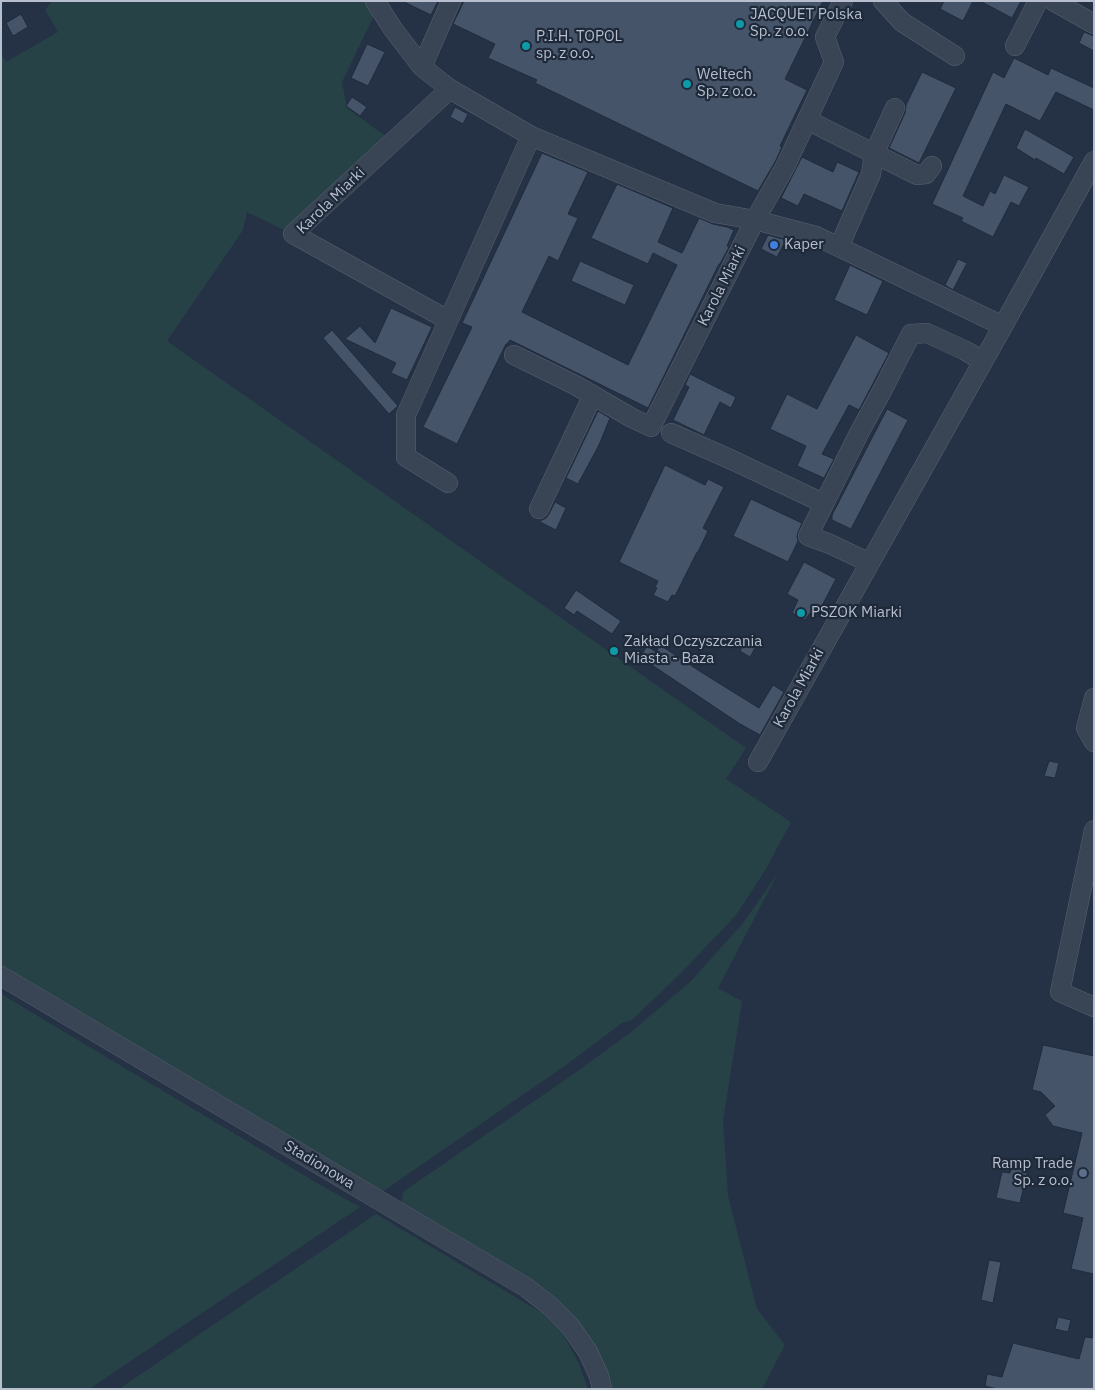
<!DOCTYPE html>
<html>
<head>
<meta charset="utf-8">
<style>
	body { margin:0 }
	#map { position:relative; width:1095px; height:1390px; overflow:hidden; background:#253245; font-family:"IBM Plex Sans",sans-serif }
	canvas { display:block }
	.frame { position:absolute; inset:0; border:2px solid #b7bfce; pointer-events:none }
</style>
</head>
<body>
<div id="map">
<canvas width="1095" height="1390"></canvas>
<div class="frame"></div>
</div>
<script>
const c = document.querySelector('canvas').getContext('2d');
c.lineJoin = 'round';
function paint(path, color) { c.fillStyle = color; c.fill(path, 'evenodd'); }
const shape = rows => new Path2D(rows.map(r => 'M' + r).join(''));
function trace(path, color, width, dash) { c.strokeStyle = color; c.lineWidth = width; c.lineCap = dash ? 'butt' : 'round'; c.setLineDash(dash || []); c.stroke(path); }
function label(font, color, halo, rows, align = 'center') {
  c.font = font + ' "IBM Plex Sans",sans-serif'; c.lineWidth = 4.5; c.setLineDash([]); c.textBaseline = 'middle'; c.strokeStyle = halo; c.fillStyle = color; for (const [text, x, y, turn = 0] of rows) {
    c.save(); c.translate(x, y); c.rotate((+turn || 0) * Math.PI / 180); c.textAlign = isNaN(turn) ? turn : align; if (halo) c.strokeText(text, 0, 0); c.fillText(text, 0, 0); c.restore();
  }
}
paint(shape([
	[52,1,381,1,342,82,347,108,392,141,290,233,247,212,243,230,167,341,746,748,726,779,791,822,766,869,736,915,683,971,632,1020,622,1023,566,1065,379,1194,1,968,1,53,6,62,58,32,45,10],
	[778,873,718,988,742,1001,723,1121,728,1196,757,1309,785,1345,762,1389,607,1389,575,1323,401,1205,403,1192,572,1075,631,1032,691,981,744,922],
	[1,994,317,1183,360,1207,89,1389,1,1389],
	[376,1214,542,1313,562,1332,579,1364,588,1389,119,1389]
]), '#274246');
const building = shape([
	[402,1,438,1,431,15,402,1],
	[464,1,823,1,785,79,807,90,780,146,782,147,775,162,758,191,535,83,537,80,488,58,495,44,453,24,464,1],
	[944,1,973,1,963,21,940,9,944,1],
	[980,1,1021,1,1012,18,980,1],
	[21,14,28,27,13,36,6,23,21,14],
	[1084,32,1094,36,1094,51,1079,43,1084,32],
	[367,44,385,52,368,86,351,78,367,44],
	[1014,58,1048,75,1051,68,1094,88,1094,110,1056,92,1040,121,1006,104,963,196,983,206,990,191,995,194,1004,175,1029,187,1019,206,1011,202,993,237,961,221,963,218,932,204,993,72,1004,78,1014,58],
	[922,72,956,88,919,163,889,148,905,113,906,105,922,72],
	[352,97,367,107,360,116,346,106,352,97],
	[455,107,468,114,463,124,450,117,455,107],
	[1025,129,1074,157,1064,174,1036,158,1035,160,1016,148,1025,129],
	[542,153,588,172,568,214,578,218,558,261,549,256,522,312,628,365,677,265,653,253,648,264,591,238,617,184,673,208,658,242,682,253,699,218,713,224,727,227,734,230,727,246,729,247,720,264,719,264,648,408,510,340,507,344,506,344,457,444,423,427,472,327,462,323,542,153],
	[802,157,833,172,837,162,859,172,842,211,804,194,798,206,781,198,802,157],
	[768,235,786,240,777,257,761,249,768,235],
	[958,259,967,263,953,290,945,285,958,259],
	[580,261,634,285,625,305,571,281,580,261],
	[850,265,883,281,867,315,834,300,850,265],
	[391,308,432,327,407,380,391,373,396,363,345,339,360,326,375,343,391,308],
	[332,330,398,406,389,414,323,338,332,330],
	[856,335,889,353,859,410,849,405,822,454,834,459,824,478,797,466,806,446,770,429,787,394,817,409,856,335],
	[690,374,736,397,731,408,720,402,704,435,673,420,689,387,685,385,690,374],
	[887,409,908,420,851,529,832,520,832,515,887,409],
	[598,411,610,418,599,445,578,484,566,478,598,411],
	[665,465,705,485,708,479,724,487,703,528,708,531,698,552,697,552,675,596,672,595,668,602,653,595,657,588,655,587,658,581,619,562,665,465],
	[751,499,802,523,798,532,797,537,798,541,788,562,733,536,751,499],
	[555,502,566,508,556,530,540,522,542,520,546,518,549,514,555,502],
	[804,562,836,579,816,617,810,613,805,620,792,613,798,600,787,594,804,562],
	[576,590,621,621,612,634,577,611,574,615,564,608,576,590],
	[746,637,758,643,750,657,740,651,746,637],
	[660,645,701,672,759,708,773,685,784,692,760,735,740,724,649,663,651,660,642,654,647,646,656,652,660,645],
	[1049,761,1059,763,1055,778,1044,776,1049,761],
	[1043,1045,1094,1056,1094,1274,1071,1269,1083,1218,1063,1213,1082,1133,1053,1126,1045,1115,1055,1106,1041,1092,1032,1090,1043,1045],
	[1012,1165,1028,1169,1020,1203,996,1198,1002,1172,1010,1173,1012,1165],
	[989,1260,1001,1262,993,1303,981,1300,989,1260],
	[1058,1317,1071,1320,1068,1332,1055,1329,1058,1317],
	[1085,1337,1094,1338,1094,1389,997,1389,985,1386,987,1374,1002,1377,1013,1343,1079,1359,1085,1337]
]);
paint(building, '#46546a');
trace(building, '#202b3c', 1);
const minor = shape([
	[375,1,393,29,422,67,451,1],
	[883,1,902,22,955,56],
	[1053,1,1094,24],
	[1015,46,1038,1],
	[422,67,450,89,531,136,715,213,755,220,816,236,1003,326],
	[807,120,917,175,926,174,932,166],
	[839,247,871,174,874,154,895,108],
	[448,320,293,234,450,89],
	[514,355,575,385,632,418,651,427,755,220,785,167,834,62,825,37,843,1],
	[671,433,732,460,823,503],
	[448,483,406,457,406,415,531,136],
	[539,509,593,395],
	[870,563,830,544,808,536,859,433,883,389,911,334,927,333,964,350,983,361],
	[1094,698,1086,728,1094,742],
	[758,762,1003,326,1094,161],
	[1094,830,1060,992,1094,1007],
	[1,976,527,1288,550,1306,570,1326,588,1352,599,1376,602,1389]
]);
trace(minor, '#586272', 20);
trace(minor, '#394454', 19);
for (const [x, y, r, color] of [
	[740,24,5,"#0f9aa8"],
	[526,46,5,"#0f9aa8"],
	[687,84,5,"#0f9aa8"],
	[774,245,5,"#3f7fe0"],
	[801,613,5,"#0f9aa8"],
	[614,651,5,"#0f9aa8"],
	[1083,1173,5,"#5c6f8a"]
]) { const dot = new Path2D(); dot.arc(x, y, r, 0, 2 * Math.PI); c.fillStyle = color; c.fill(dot); trace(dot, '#1e293a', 2); }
label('15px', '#b7bfce', '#1e293a', [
	["JACQUET Polska",750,15],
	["Sp. z o.o.",750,32],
	["P.I.H. TOPOL",536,37],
	["sp. z o.o.",536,54],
	["Weltech",697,75],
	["Sp. z o.o.",697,92],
	["Kaper",784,245],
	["PSZOK Miarki",811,613],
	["Zakład Oczyszczania",624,642],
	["Miasta - Baza",624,659],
	["Ramp Trade",1073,1164,"right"],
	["Sp. z o.o.",1073,1181,"right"]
], 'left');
label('15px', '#b7bfce', '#1e293a', [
	["Karola Miarki",331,201,-44],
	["Karola Miarki",722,286,-63],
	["Karola Miarki",799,688,-61],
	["Stadionowa",319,1165,31]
]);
</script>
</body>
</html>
